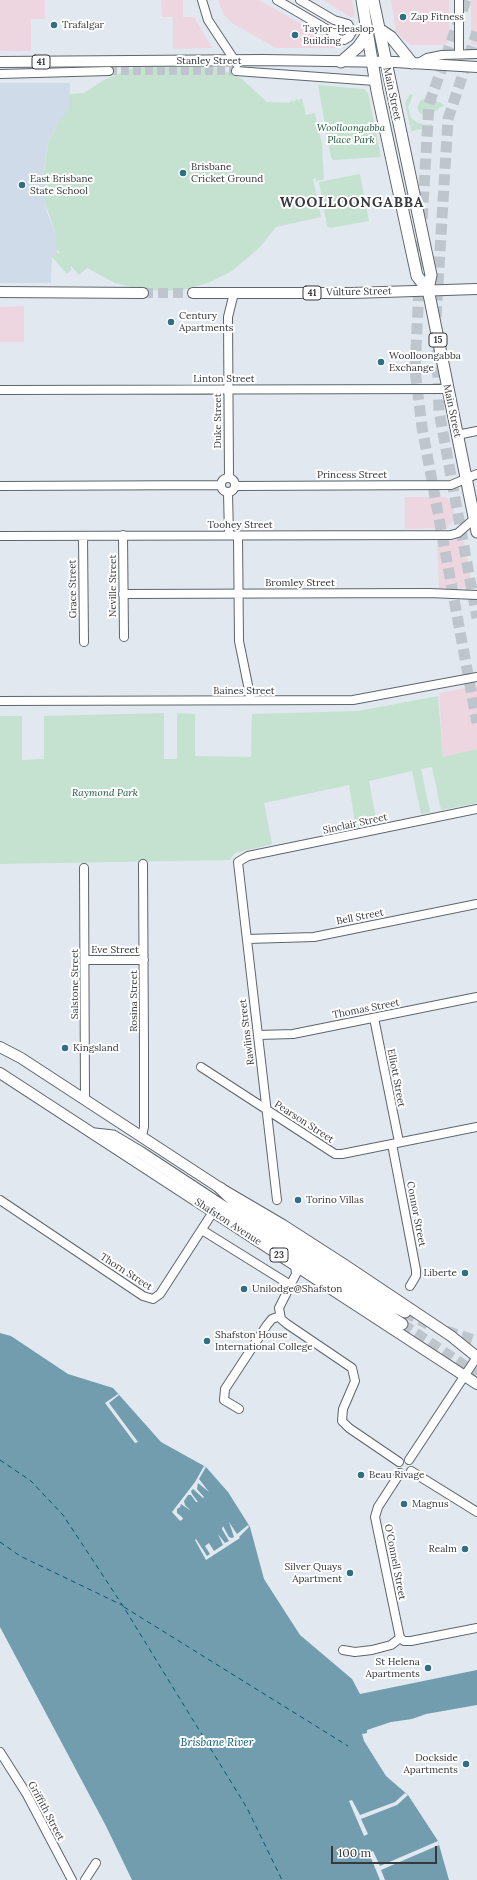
<!DOCTYPE html>
<html>
<head>
<meta charset="utf-8">
<style>
	body { margin:0 }
	#map { position:relative; width:477px; height:1880px; overflow:hidden; background:#e1e8f0; font-family:Lora,serif }
	canvas { display:block }
	.scale { position:absolute; left:331px; top:1846px; width:106px; height:18px; box-sizing:border-box; border:2px solid #37393d; border-top:0; padding-left:5px; font-size:12px; line-height:14px; white-space:nowrap; color:#37393d; -webkit-text-stroke:3px #fff; paint-order:stroke }
</style>
</head>
<body>
<div id="map">
<canvas width="477" height="1880"></canvas>
<div class="scale">100 m</div>
</div>
<script>
const c = document.querySelector('canvas').getContext('2d');
c.lineJoin = 'round';
function paint(path, color) { c.fillStyle = color; c.fill(path, 'evenodd'); }
const shape = rows => new Path2D(rows.map(r => 'M' + r).join(''));
function trace(path, color, width, dash) { c.strokeStyle = color; c.lineWidth = width; c.lineCap = dash ? 'butt' : 'round'; c.setLineDash(dash || []); c.stroke(path); }
function label(font, color, halo, rows, align = 'center') {
  c.font = font + ' Lora,serif'; c.lineWidth = 4; c.setLineDash([]); c.textBaseline = 'middle'; c.strokeStyle = halo; c.fillStyle = color; for (const [text, x, y, turn = 0] of rows) {
    c.save(); c.translate(x, y); c.rotate((+turn || 0) * Math.PI / 180); c.textAlign = isNaN(turn) ? turn : align; if (halo) c.strokeText(text, 0, 0); c.fillText(text, 0, 0); c.restore();
  }
}
paint(shape([
	[0,0,45,0,45,19,31,19,31,51,0,51],
	[161,0,183,0,183,17,194,17,212,48,173,49,173,17,162,17],
	[218,0,259,0,336,44,336,48,276,48,232,23,224,15],
	[323,0,352,0,355,15,352,18],
	[391,0,449,0,449,41,445,45,410,45,396,32],
	[471,0,477,0,477,45,471,45],
	[24,306,24,342,0,342,0,307],
	[405,497,446,497,453,506,455,518,447,528,405,529],
	[461,539,464,542,471,580,469,586,464,588,439,589,437,541],
	[477,686,477,749,443,757,439,693]
]), '#eed6e0');
paint(shape([
	[0,83,70,83,69,108,53,133,48,144,44,168,45,203,48,215,56,234,57,252,52,257,51,283,0,283]
]), '#d0dbea');
paint(shape([
	[197,62,231,73,242,79,267,102,289,103,293,100,293,102,297,99,298,101,302,98,306,115,315,113,322,144,324,179,316,181,316,178,313,179,321,217,276,227,259,248,232,271,210,282,187,289,164,291,139,289,115,283,87,268,79,275,71,266,70,267,72,269,67,274,52,257,57,252,59,254,60,253,56,248,56,234,45,203,43,179,48,144,59,122,69,108,69,94,84,93,104,80,137,66],
	[318,85,364,89,368,93,381,157,333,160,331,157],
	[410,94,413,95,408,107,411,118,418,123,426,125,432,124,433,127,411,131,405,103],
	[426,98,439,102,444,105,430,115,424,116,419,112,417,107,420,101],
	[360,174,369,221,330,228,327,226,319,182],
	[438,696,443,757,477,749,477,803,441,810,432,767,421,769,430,812,421,814,412,771,369,781,377,824,356,828,349,785,264,803,272,844,235,853,230,860,0,864,0,716,22,716,22,760,44,759,44,716,164,713,164,759,177,759,177,713,195,714,195,756,251,757,252,714,358,711]
]), '#c4e2cf');
paint(shape([
	[0,1333,11,1336,68,1374,113,1388,161,1442,206,1467,228,1492,250,1527,264,1579,300,1635,352,1679,360,1694,477,1670,477,1705,426,1714,412,1719,391,1722,367,1730,367,1733,362,1734,364,1741,386,1776,408,1795,438,1841,449,1880,132,1880,106,1826,0,1627]
]), '#729dae');
paint(shape([
	[118,1394,119,1395,109,1403,138,1442,135,1443,105,1403],
	[204,1466,206,1467,199,1479,209,1492,198,1483,197,1489,204,1497,203,1498,193,1489,191,1491,192,1494,198,1502,196,1502,191,1495,188,1495,184,1501,185,1505,191,1511,181,1504,180,1507,177,1509,177,1513,182,1517,183,1519,180,1521,172,1512,195,1482],
	[229,1522,237,1534,248,1525,249,1527,239,1537,240,1538,206,1560,195,1540,196,1539,207,1556,210,1554,205,1546,209,1543,214,1551,223,1545,218,1534,225,1543,229,1541,222,1529,223,1526,229,1537,232,1538,234,1537],
	[405,1793,408,1795,397,1805,361,1819,368,1834,364,1836,349,1801,352,1800,360,1815,395,1802],
	[438,1841,439,1845,381,1870,385,1880,380,1880,369,1853,373,1851,380,1866]
]), '#e1e8f0');
trace(shape([
	[0,1460,31,1481,63,1515,123,1606,247,1808,282,1880],
	[0,1542,20,1556,122,1605],
	[124,1607,348,1746]
]), '#005972', 1, [5, 4]);
trace(shape([
	[109,71,236,71]
]), '#bfc5cc', 8, [8, 4]);
trace(shape([
	[143,293,193,293]
]), '#bfc5cc', 10, [10, 5]);
trace(shape([
	[466,0,429,104,423,205,415,370,422,427,477,723],
	[436,317,448,119,477,32],
	[437,350,439,411,477,618],
	[405,1312,428,1324],
	[402,1324,477,1374],
	[446,1331,477,1341]
]), '#bfc5cc', 11, [11, 5.5]);
const minor = shape([
	[202,0,208,20,237,64],
	[277,0,330,31,338,39,344,40,349,37,352,32,348,24,334,20,300,0],
	[459,0,459,54],
	[417,64,427,58,442,55,477,54],
	[236,71,375,81],
	[0,74,109,71],
	[0,390,448,389],
	[457,435,477,431],
	'221 485a7 7 0 1 1 14 0a7 7 0 1 1-14 0Z',
	[229,478,228,317,234,293],
	[0,486,221,485],
	[236,486,451,485,477,474],
	[228,493,229,535],
	[123,535,124,637],
	[0,536,451,535,458,533,474,519],
	[83,536,84,642],
	[238,536,239,641,251,700],
	[123,594,429,593,477,595],
	[0,701,353,700,477,677],
	[84,868,85,1100],
	[247,939,314,937,477,904],
	[85,960,144,960],
	[374,1018,399,1142],
	[258,1035,293,1034,477,997],
	[201,1067,335,1154,342,1154,477,1127],
	[142,1136,144,1127,144,1051,143,864],
	[392,1144,416,1270,416,1276,410,1286],
	[0,1200,143,1296,153,1299,160,1294,213,1212],
	[277,1200,238,862,248,856,477,809],
	[202,1230,292,1286],
	[295,1265,296,1274,279,1308,281,1319,287,1324,352,1368,355,1381,343,1409,342,1421,349,1428,399,1462],
	[239,1409,224,1400,225,1389,267,1325,272,1319,280,1316],
	[409,1460,477,1357],
	[411,1471,477,1512],
	[400,1473,378,1507,375,1517,400,1638],
	[400,1638,404,1641,411,1641,477,1628],
	[343,1650,355,1652,372,1650,391,1645,400,1638],
	[0,1752,26,1793,72,1880],
	[85,1880,96,1863]
]);
const major = shape([
	[0,62,264,60,395,62,477,67],
	[0,292,143,293],
	[193,293,352,293,477,289],
	[0,1047,21,1058,220,1188,283,1225,345,1265,451,1336,477,1357],
	[0,1073,477,1384]
]);
const highway = shape([
	[362,0,377,91,417,276,428,290,430,299,477,532],
	[373,0,431,275,428,290],
	[379,29,391,37,412,63],
	[341,62,358,47,368,33],
	[95,1134,113,1136,140,1152,402,1324],
	[220,1188,242,1209,375,1296,405,1312]
]);
trace(minor, '#5f656c', 10);
trace(major, '#5f656c', 12);
trace(highway, '#5f656c', 13);
trace(minor, '#fff', 8);
trace(major, '#fff', 10);
trace(highway, '#fff', 11);
for (const [x, y, r, color] of [
	[403,17,4,"#2f6f83"],
	[54,25,4,"#2f6f83"],
	[295,35,4,"#2f6f83"],
	[183,173,4,"#2f6f83"],
	[22,185,4,"#2f6f83"],
	[171,322,4,"#2f6f83"],
	[381,362,4,"#2f6f83"],
	[65,1048,4,"#2f6f83"],
	[298,1200,4,"#2f6f83"],
	[465,1273,4,"#2f6f83"],
	[244,1289,4,"#2f6f83"],
	[207,1341,4,"#2f6f83"],
	[361,1475,4,"#2f6f83"],
	[404,1504,4,"#2f6f83"],
	[465,1549,4,"#2f6f83"],
	[350,1573,4,"#2f6f83"],
	[428,1668,4,"#2f6f83"],
	[466,1764,4,"#2f6f83"]
]) { const dot = new Path2D(); dot.arc(x, y, r, 0, 2 * Math.PI); c.fillStyle = color; c.fill(dot); trace(dot, '#fff', 1.5); }
for (const [x, y, w] of [
	[41,62,18],
	[312,293,18],
	[438,340,18],
	[279,1255,18]
]) { const box = new Path2D(); box.roundRect(x - w / 2, y - 7, w, 14, 3); c.fillStyle = '#fff'; c.fill(box); trace(box, '#37393d', 1); }
label('bold 9px', '#37393d', null, [
	["41",41,62],
	["41",312,293],
	["15",438,340],
	["23",279,1255]
]);
label('10px', '#37393d', '#fff', [
	["Zap Fitness",411,17],
	["Trafalgar",62,25],
	["Taylor-Heaslop",303,29],
	["Building",303,41],
	["Brisbane",191,167],
	["Cricket Ground",191,179],
	["East Brisbane",30,179],
	["State School",30,191],
	["Century",179,316],
	["Apartments",179,328],
	["Woolloongabba",389,356],
	["Exchange",389,368],
	["Kingsland",73,1048],
	["Torino Villas",306,1200],
	["Liberte",457,1273,"right"],
	["Unilodge@Shafston",252,1289],
	["Shafston House",215,1335],
	["International College",215,1347],
	["Beau Rivage",369,1475],
	["Magnus",412,1504],
	["Realm",457,1549,"right"],
	["Silver Quays",342,1567,"right"],
	["Apartment",342,1579,"right"],
	["St Helena",420,1662,"right"],
	["Apartments",420,1674,"right"],
	["Dockside",458,1758,"right"],
	["Apartments",458,1770,"right"]
], 'left');
label('10px', '#37393d', '#fff', [
	["Stanley Street",209,61],
	["Main Street",392,94,78],
	["Vulture Street",359,292,-1],
	["Linton Street",224,379],
	["Main Street",452,411,78],
	["Duke Street",218,421,-90],
	["Princess Street",352,475],
	["Toohey Street",240,525],
	["Bromley Street",300,583],
	["Neville Street",113,586,-90],
	["Grace Street",73,589,-91],
	["Baines Street",244,691],
	["Sinclair Street",355,824,-12],
	["Bell Street",360,917,-11],
	["Eve Street",115,950],
	["Salstone Street",75,984,-90],
	["Rosina Street",134,1001,-90],
	["Thomas Street",366,1009,-11],
	["Rawlins Street",247,1032,-97],
	["Elliott Street",396,1078,79],
	["Pearson Street",304,1122,33],
	["Connor Street",416,1214,79],
	["Shafston Avenue",228,1222,33],
	["Thorn Street",126,1272,33],
	["O'Connell Street",395,1562,79],
	["Griffith Street",46,1811,62]
]);
label('italic 10px', '#195839', '#fff', [
	["Woolloongabba",351,128],
	["Place Park",351,140],
	["Raymond Park",105,793]
]);
label('italic 11px', '#005972', '#fff', [
	["Brisbane River",217,1743]
]);
c.letterSpacing = '1px';
label('bold 14px', '#37393d', '#fff', [
	["WOOLLOONGABBA",352,203]
]);
c.letterSpacing = '0px';
</script>
</body>
</html>
